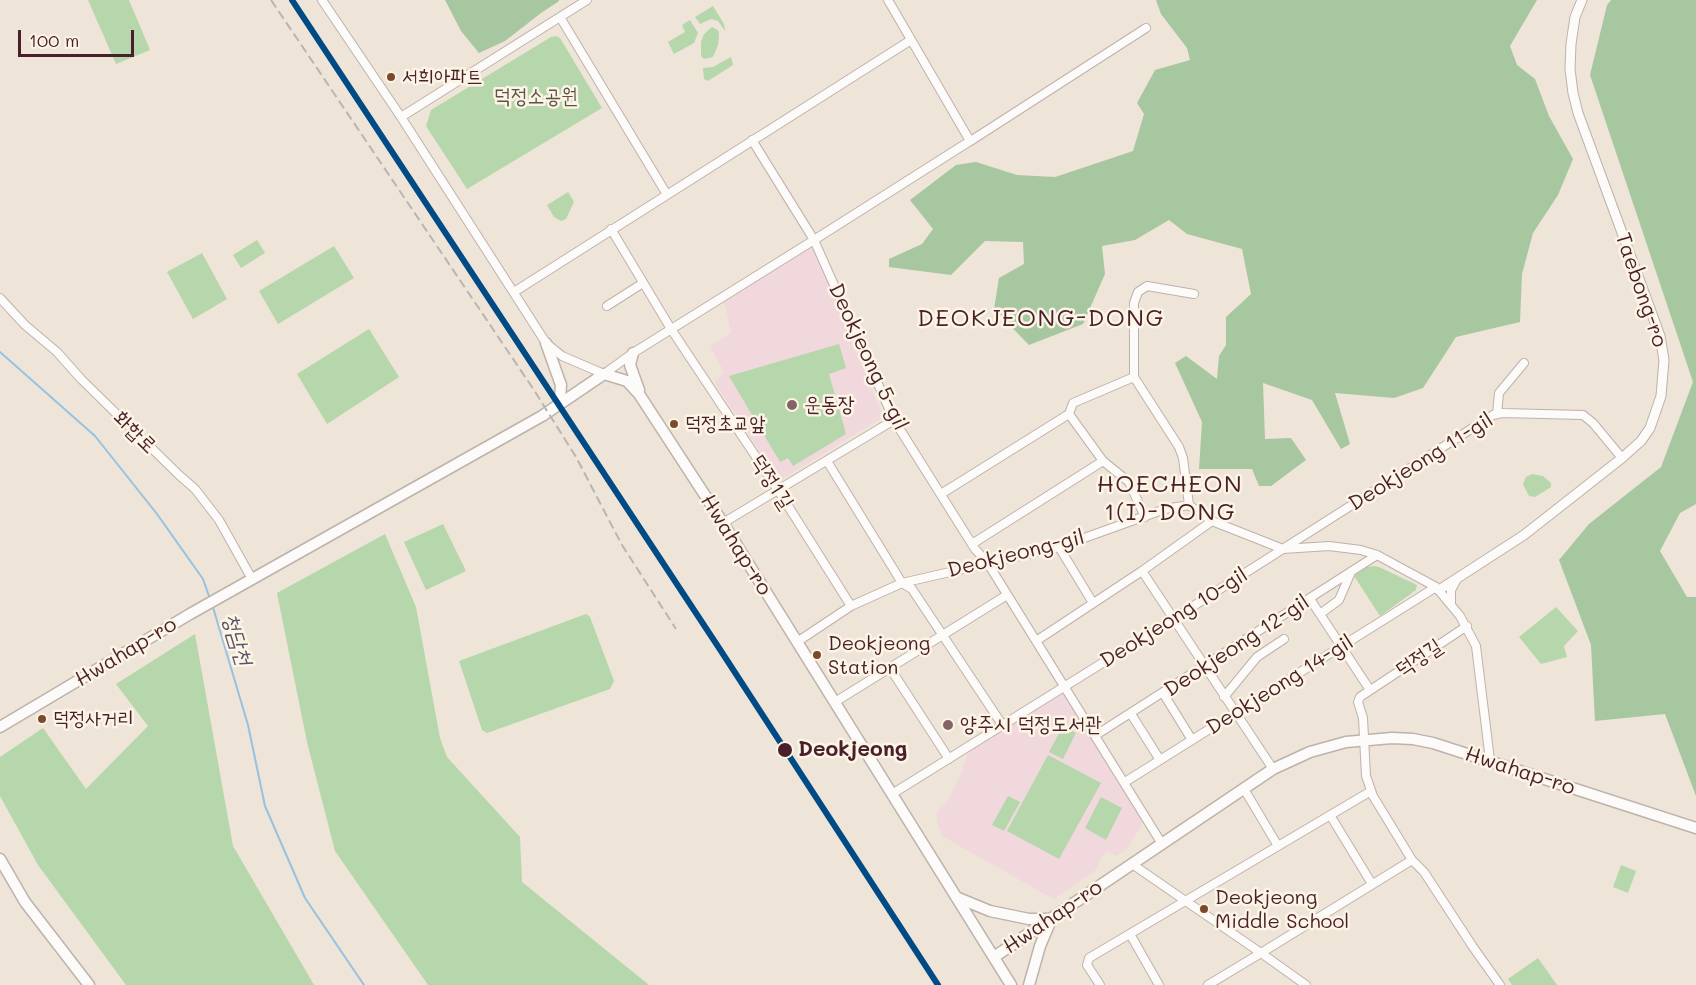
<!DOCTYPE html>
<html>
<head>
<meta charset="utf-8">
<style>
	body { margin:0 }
	#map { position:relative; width:1696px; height:985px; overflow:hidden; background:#eee4d7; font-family:Mali,sans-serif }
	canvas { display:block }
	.scale { position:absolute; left:18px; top:30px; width:116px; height:27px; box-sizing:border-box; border:3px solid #4a1f2b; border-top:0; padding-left:8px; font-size:18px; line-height:21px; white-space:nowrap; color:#4a1f2b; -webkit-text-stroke:4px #fcf5e5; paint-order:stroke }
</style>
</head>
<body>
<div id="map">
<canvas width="1696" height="985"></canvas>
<div class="scale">100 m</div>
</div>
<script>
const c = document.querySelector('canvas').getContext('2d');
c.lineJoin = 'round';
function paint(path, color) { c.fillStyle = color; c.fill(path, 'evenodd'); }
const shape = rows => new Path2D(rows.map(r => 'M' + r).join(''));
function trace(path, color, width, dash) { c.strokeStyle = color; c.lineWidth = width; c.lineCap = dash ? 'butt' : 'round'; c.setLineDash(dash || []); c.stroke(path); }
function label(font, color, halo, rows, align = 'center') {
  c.font = font + ' Mali,"Poor Story",sans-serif'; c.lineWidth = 5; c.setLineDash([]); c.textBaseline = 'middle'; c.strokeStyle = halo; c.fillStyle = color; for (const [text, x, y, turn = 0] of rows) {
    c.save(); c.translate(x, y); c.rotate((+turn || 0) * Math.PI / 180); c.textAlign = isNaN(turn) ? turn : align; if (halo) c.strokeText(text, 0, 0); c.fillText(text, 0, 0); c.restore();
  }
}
paint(shape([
	[813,246,883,417,779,481,715,383,724,372,710,346,731,333,724,301],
	[1058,694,1066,696,1143,822,1128,848,1116,856,1106,851,1100,859,1097,869,1054,899,942,836,937,821,938,811,948,801,963,769,968,751]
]), '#f0d8dc');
paint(shape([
	[88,0,129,0,150,50,116,64],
	[713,6,724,24,725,31,718,21,711,19,700,24,695,17],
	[690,20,698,33,694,43,674,54,668,42,685,32,682,25],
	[712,27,718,30,719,34,718,45,713,57,704,59,701,56,701,42,704,34],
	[556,36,560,38,602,108,467,189,426,126,431,110,551,37],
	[731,57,733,65,711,79,708,81,704,79,703,68,713,67],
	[568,192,574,202,566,219,561,221,554,217,547,205],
	[257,240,265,253,241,268,233,255],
	[334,246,354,278,278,324,259,291],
	[202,253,227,299,193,319,167,272],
	[369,329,399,377,327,424,297,374],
	[839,344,846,368,829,374,846,434,793,466,788,458,780,462,729,376],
	[1532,474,1543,476,1551,483,1551,487,1535,497,1529,496,1523,484,1526,477],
	[443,524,466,571,426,590,404,542],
	[385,534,416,607,440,738,447,757,520,837,522,882,649,985,428,985,335,851,307,742,277,593],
	[1374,566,1379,567,1417,585,1416,590,1380,616,1354,576,1367,567],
	[1556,607,1578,631,1564,646,1567,657,1541,664,1519,637],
	[586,614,590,617,614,681,610,689,487,733,482,730,459,661],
	[195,634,233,846,314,985,126,985,38,865,0,796,0,757,43,728,86,789,148,726,116,684],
	[1063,726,1076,733,1063,759,1049,752],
	[1048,755,1101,783,1059,859,1007,831],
	[1008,796,1020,802,1004,831,992,825],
	[1101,797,1122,808,1106,840,1085,828],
	[1621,865,1636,871,1628,893,1613,887],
	[1538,958,1557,985,1512,985,1508,979]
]), '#b5d7ab');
paint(shape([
	[445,0,559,0,559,1,541,13,505,41,479,53,461,31],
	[1156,0,1537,0,1510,46,1517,65,1535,79,1549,116,1573,159,1558,195,1533,233,1522,274,1520,322,1456,337,1423,388,1394,398,1335,393,1350,444,1341,449,1312,400,1263,383,1265,439,1291,438,1306,460,1271,486,1259,486,1252,469,1199,469,1202,422,1175,363,1186,356,1217,379,1219,356,1226,345,1226,317,1251,294,1242,249,1187,234,1169,220,1135,240,1102,246,1105,274,1083,324,1029,345,994,309,999,278,1024,264,1023,242,985,241,951,275,889,267,889,259,922,244,933,229,910,200,956,165,976,162,1017,175,1055,177,1133,151,1144,114,1137,103,1155,70,1190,60,1187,48,1161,14],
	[1611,0,1696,0,1696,504,1680,513,1660,551,1687,597,1696,597,1696,796,1665,714,1595,721,1591,645,1559,560,1589,524,1661,467,1693,382,1590,75,1607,5]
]), '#a7c7a1');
trace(shape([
	[0,352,95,436,157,514,203,579,210,599],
	[212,604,248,725,265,806,305,898,364,985]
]), '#96c2e1', 2);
const minor = shape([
	[322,0,401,117,546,343,562,356,604,374,633,353,814,240,752,140],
	[888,0,970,141,814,240,894,420,975,549,987,562,1162,844],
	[560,17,666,193],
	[401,117,587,0],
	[969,142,1146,28],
	[611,229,671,329,778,490,851,606],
	[514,292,911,40],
	[0,298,25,325,57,352,81,379,179,475,195,489,219,520,252,579],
	[607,306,643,283],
	[1069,414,1103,461,1129,482,1145,517],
	[1497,414,1499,393,1524,363],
	[827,461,902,583,912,589,1003,726],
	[941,494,1069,414,1073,403,1134,377],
	[1189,505,1183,458,1179,447,1134,377,1134,303,1138,292,1147,286,1194,294],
	[723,523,894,420],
	[972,544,1103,461],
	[1059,547,1093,603],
	[1142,571,1273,769],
	[1310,599,1370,690],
	[1451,604,1451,590,1457,579],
	[1320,614,1339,600,1351,572],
	[1467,626,1360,697,1358,702,1363,718,1366,776,1373,796,1412,860,1424,872,1473,947,1500,985],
	[1036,641,1142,571,1212,521],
	[797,642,851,606,902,583,1059,547,1165,509,1189,505,1212,521,1283,549,1329,546,1361,550,1377,555,1436,587,1460,616,1476,646,1490,760],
	[890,668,949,759],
	[1163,693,1192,740],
	[1224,697,1257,657,1284,639],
	[835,702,1007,595],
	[1131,714,1160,760],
	[1096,735,1377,555],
	[1125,782,1436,587],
	[1244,789,1278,846],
	[892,794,1173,619,1493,415,1502,413,1583,415,1593,423,1622,458],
	[1330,815,1372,884],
	[1132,864,1261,953,1208,985],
	[1130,934,1159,985],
	[1100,985,1087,965,1089,958,1371,791],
	[1306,985,1261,953,1412,860]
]);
const tertiary = shape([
	[1439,590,1524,535,1622,458,1641,441,1650,428,1661,396,1664,360,1660,336,1578,113,1573,93,1570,69,1571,44,1575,17,1582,0]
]);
const secondary = shape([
	[546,343,561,385,560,399,557,406],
	[633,353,630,365,639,390],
	[0,727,190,614,542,416,604,374,627,381,639,394,723,523,1011,985],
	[0,859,25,902,89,985],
	[956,897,990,911,1029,919,1050,919],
	[994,957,1273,769,1310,752,1346,742,1392,738,1413,739,1433,743,1696,828],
	[1029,985,1040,946,1051,920]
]);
trace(minor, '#bdb2ac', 10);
trace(tertiary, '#bdb2ac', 11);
trace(secondary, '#bdb2ac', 13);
trace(minor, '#fcfbf9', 8);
trace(tertiary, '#fcfbf9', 9);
trace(secondary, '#fcfbf9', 10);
trace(shape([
	[271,0,534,390,576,457,622,545,676,629]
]), '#bab4b3', 2, [9, 4.5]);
trace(shape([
	[292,0,721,651,938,985]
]), '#004a85', 6);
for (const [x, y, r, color] of [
	[391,77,5,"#7a4b2a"],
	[792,405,6,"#836467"],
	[674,424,5,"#7a4b2a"],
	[817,655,5,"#7a4b2a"],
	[42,719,5,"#7a4b2a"],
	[948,725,6,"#836467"],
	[785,750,8,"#4a1f2b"],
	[1204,909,5,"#7a4b2a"]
]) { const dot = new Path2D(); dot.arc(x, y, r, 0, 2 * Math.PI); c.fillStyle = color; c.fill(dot); trace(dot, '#fcf5e5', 2); }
label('20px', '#4a1f2b', '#fcf5e5', [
	["서희아파트",402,77],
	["덕정초교앞",685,424],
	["Deokjeong",828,644],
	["Station",828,668],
	["덕정사거리",53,719],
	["Deokjeong",1215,898],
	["Middle School",1215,922]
], 'left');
label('21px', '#5c5347', '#fcf5e5', [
	["덕정소공원",536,97]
]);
label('21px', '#4a1f2b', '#fcf5e5', [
	["Taebong-ro",1641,290,71],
	["Deokjeong 5-gil",868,357,65],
	["화합로",135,432,44],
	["Deokjeong 11-gil",1421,462,-32],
	["덕정1길",772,482,57],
	["Hwahap-ro",736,545,58],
	["Deokjeong-gil",1016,554,-14],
	["Deokjeong 10-gil",1174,618,-32],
	["Deokjeong 12-gil",1237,646,-33],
	["Hwahap-ro",126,652,-31],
	["덕정길",1419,658,-34],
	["Deokjeong 14-gil",1280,685,-32],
	["Hwahap-ro",1520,771,18],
	["Hwahap-ro",1053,917,-34]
]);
label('21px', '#4a1f2b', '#fcf5e5', [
	["운동장",804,405],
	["양주시 덕정도서관",960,725]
], 'left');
label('bold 21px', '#4a1f2b', '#fcf5e5', [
	["Deokjeong",798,750]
], 'left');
label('italic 22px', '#58536c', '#fcf5e5', [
	["청담천",237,639,73]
]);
c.letterSpacing = '1.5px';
label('24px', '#4a1f2b', '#fcf5e5', [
	["DEOKJEONG-DONG",1041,319],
	["HOECHEON",1170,485],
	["1(I)-DONG",1170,513]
]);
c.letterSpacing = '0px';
</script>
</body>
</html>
